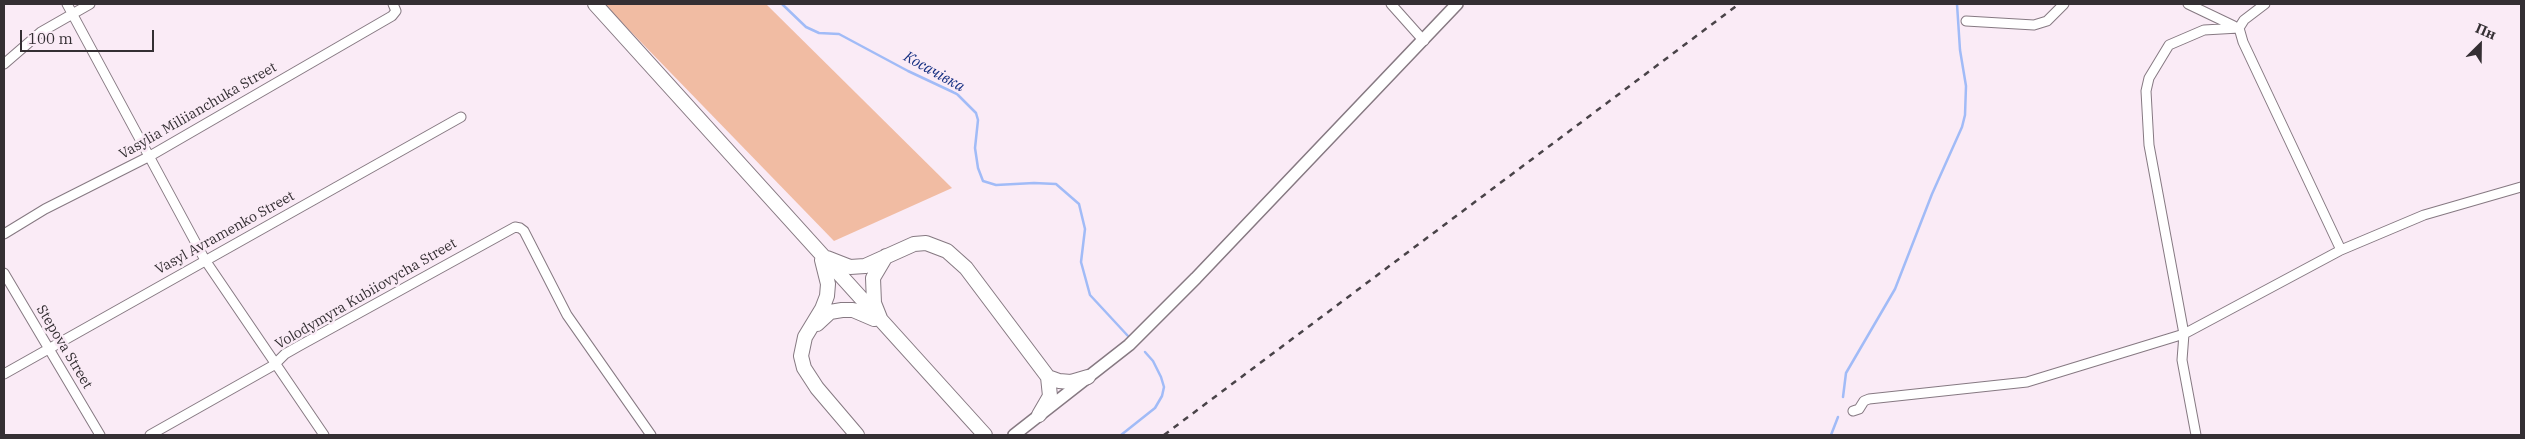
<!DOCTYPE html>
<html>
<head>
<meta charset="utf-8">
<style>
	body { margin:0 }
	#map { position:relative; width:2525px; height:439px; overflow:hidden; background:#faebf6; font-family:"IBM Plex Serif",serif }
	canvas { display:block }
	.frame { position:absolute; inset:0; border:5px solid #342f33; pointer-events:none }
	.north { position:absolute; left:2455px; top:20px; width:50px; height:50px; -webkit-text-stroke:4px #faebf6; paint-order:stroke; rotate:23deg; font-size:14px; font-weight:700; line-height:20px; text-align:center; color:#342f33 }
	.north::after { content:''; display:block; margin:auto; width:18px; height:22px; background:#342f33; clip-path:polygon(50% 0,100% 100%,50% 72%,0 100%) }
	.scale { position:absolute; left:20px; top:30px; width:134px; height:22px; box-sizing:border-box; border:2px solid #342f33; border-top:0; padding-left:6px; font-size:15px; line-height:18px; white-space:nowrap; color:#342f33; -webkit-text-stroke:4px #faebf6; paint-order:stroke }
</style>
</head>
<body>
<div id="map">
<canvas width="2525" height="439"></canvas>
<div class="frame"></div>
<div class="north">Пн</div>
<div class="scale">100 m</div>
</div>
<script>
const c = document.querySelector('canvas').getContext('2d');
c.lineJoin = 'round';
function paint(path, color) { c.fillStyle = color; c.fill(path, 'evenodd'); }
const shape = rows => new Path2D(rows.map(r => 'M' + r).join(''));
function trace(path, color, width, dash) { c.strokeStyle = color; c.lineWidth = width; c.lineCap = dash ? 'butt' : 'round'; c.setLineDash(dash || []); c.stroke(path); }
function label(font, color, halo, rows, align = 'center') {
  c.font = font + ' "IBM Plex Serif",serif'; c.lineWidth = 5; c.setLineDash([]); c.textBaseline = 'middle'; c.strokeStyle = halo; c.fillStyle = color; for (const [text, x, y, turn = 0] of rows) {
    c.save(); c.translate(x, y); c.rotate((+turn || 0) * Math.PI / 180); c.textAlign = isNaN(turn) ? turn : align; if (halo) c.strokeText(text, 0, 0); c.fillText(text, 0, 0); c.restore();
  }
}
paint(shape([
	[604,4,766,4,952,188,834,241]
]), '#f1bca3');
trace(shape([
	[782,4,806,27,819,33,839,34,908,71,957,94,976,113,978,120,975,148,978,168,983,181,996,185,1034,183,1056,184,1079,204,1085,229,1081,262,1090,295,1128,336],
	[1843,397,1846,373,1895,289,1932,194,1962,127,1965,115,1966,86,1960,50,1957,4],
	[1121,435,1155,408,1162,396,1164,387,1161,377,1153,361,1145,352],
	[1831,435,1838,417]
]), '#a1bbf7', 2.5);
const minor = shape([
	[67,4,205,260,324,435],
	[1391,4,1424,41],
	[2188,4,2234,26],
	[2265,4,2244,20,2239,28,2243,42,2341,250,2424,215,2521,187],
	[1966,21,2034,25,2047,21,2064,4],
	[4,64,41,32,90,4],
	[4,234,45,209,150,156,392,16,396,11,393,4],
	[4,273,100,435],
	[4,374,461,117],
	[1853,411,1859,409,1864,401,1869,399,2027,382,2184,334,2149,145,2146,91,2149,78,2169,45,2204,30,2239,28],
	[150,435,274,365,285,354,299,346,515,227,520,228,524,231,567,315,651,435],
	[2196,435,2182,360,2184,334,2341,250]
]);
const tertiary = shape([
	[1014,435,1129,345,1196,278,1457,4]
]);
const primary = shape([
	[595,4,985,435],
	[827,258,850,267,865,266,914,244,926,243,947,251,966,268,1048,377,1050,396,1039,415],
	[822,260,828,284,827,296,822,309,805,337,801,356,804,368,817,388,857,435],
	[880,318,874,303,873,278,886,256],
	[817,324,830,312,842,310,853,310,874,319],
	[1048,377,1059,381,1071,382,1088,377]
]);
trace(minor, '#867982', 11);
trace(tertiary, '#867982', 14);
trace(primary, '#867982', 16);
trace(minor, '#fff', 9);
trace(tertiary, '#fff', 11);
trace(primary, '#fff', 14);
trace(shape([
	[1164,435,1739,4]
]), '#494348', 2.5, [6, 6]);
label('14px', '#342f33', '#faebf6', [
	["Vasylia Miliianchuka Street",198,111,-30],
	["Vasyl Avramenko Street",225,233,-29],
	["Volodymyra Kubiiovycha Street",366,294,-30],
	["Stepova Street",64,347,59]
]);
label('italic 15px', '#163082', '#faebf6', [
	["Косачівка",934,72,29]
]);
</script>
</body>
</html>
